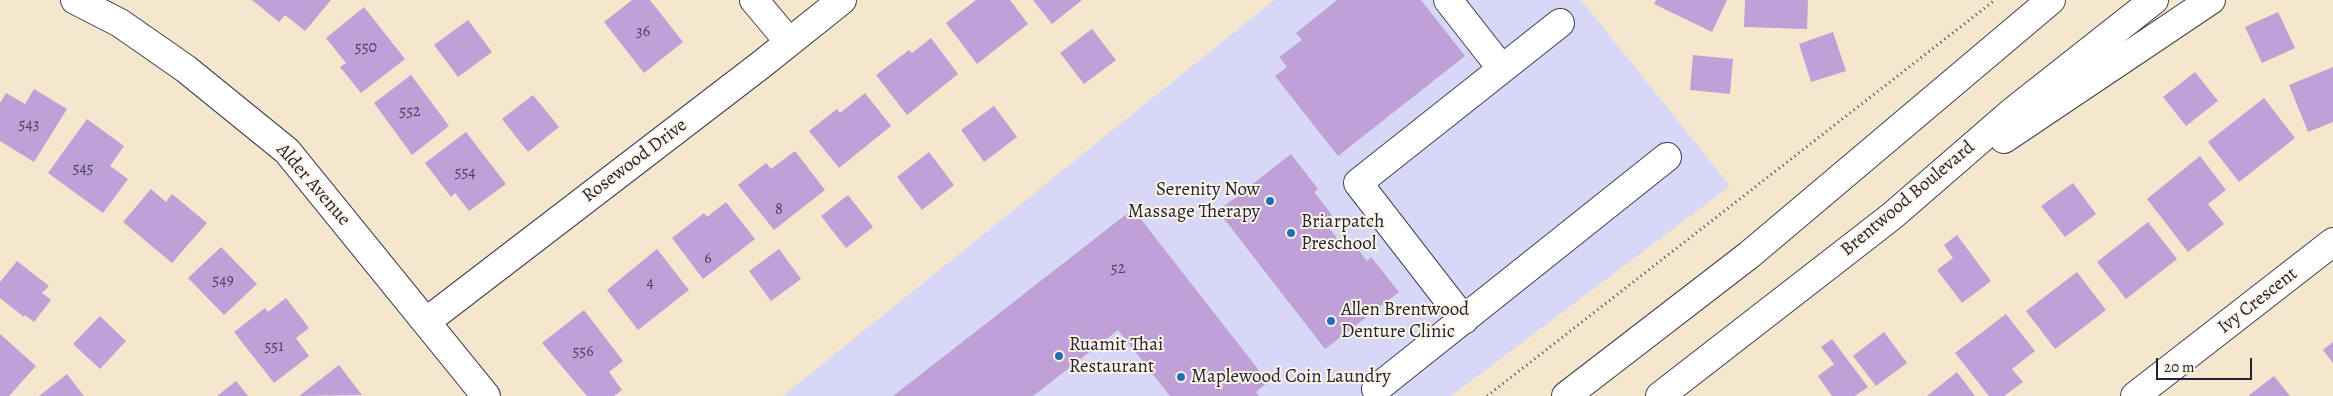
<!DOCTYPE html>
<html>
<head>
<meta charset="utf-8">
<style>
	body { margin:0 }
	#map { position:relative; width:2333px; height:396px; overflow:hidden; background:#f4e7cd; font-family:Alegreya,serif }
	canvas { display:block }
	.scale { position:absolute; left:2156px; top:358px; width:96px; height:22px; box-sizing:border-box; border:2px solid #22223b; border-top:0; padding-left:6px; font-size:15px; line-height:18px; white-space:nowrap; color:#22223b; -webkit-text-stroke:4px #fcf5e5; paint-order:stroke }
</style>
</head>
<body>
<div id="map">
<canvas width="2333" height="396"></canvas>
<div class="scale">20 m</div>
</div>
<script>
const c = document.querySelector('canvas').getContext('2d');
c.lineJoin = 'round';
function paint(path, color) { c.fillStyle = color; c.fill(path, 'evenodd'); }
const shape = rows => new Path2D(rows.map(r => 'M' + r).join(''));
function trace(path, color, width, dash) { c.strokeStyle = color; c.lineWidth = width; c.lineCap = dash ? 'butt' : 'round'; c.setLineDash(dash || []); c.stroke(path); }
function label(font, color, halo, rows, align = 'center') {
  c.font = font + ' Alegreya,serif'; c.lineWidth = 4; c.setLineDash([]); c.textBaseline = 'middle'; c.strokeStyle = halo; c.fillStyle = color; for (const [text, x, y, turn = 0] of rows) {
    c.save(); c.translate(x, y); c.rotate((+turn || 0) * Math.PI / 180); c.textAlign = isNaN(turn) ? turn : align; if (halo) c.strokeText(text, 0, 0); c.fillText(text, 0, 0); c.restore();
  }
}
paint(shape([
	[1274,0,1581,0,1730,186,1451,396,783,396]
]), '#d7d7f8');
paint(shape([
	[252,0,331,0,305,31,285,15,279,22],
	[632,0,650,0,683,42,644,73,604,22],
	[976,0,1010,0,1028,24,977,64,946,23],
	[1033,0,1082,0,1052,24],
	[1337,0,1421,0,1465,56,1338,156,1275,76,1287,67,1279,57,1302,40,1296,33],
	[1656,0,1727,0,1712,32,1654,4],
	[1745,0,1808,0,1807,29,1744,27],
	[364,7,405,59,361,93,340,67,346,63,326,38],
	[2278,12,2295,48,2262,63,2245,27],
	[468,20,492,52,458,77,434,45],
	[1092,29,1116,60,1084,84,1060,53],
	[1833,32,1846,71,1811,82,1799,44],
	[931,38,958,74,907,115,876,75,909,50,912,53],
	[1693,55,1733,59,1730,94,1690,90],
	[2333,67,2333,122,2308,132,2289,85],
	[2195,72,2218,101,2186,126,2163,97],
	[411,75,449,126,412,155,374,103],
	[34,89,67,109,34,162,0,141,0,103,6,93,25,104],
	[865,93,891,126,839,168,809,131,837,109,840,113],
	[533,95,559,127,528,152,502,119],
	[2264,98,2295,138,2239,182,2208,142],
	[994,106,1017,137,984,162,961,130],
	[87,119,124,146,110,166,128,179,103,213,48,173],
	[466,132,506,184,469,211,455,193,451,197,425,163],
	[795,151,825,190,774,230,738,185,766,163,771,169],
	[929,152,954,185,922,210,897,177],
	[1291,154,1318,189,1314,192,1332,215,1324,221,1341,244,1349,238,1367,261,1371,257,1399,292,1325,349,1218,211],
	[2200,156,2226,190,2208,204,2224,224,2188,252,2147,199],
	[2073,183,2096,214,2065,237,2041,206],
	[151,189,166,202,172,194,207,223,172,263,123,222],
	[848,195,873,227,846,248,821,216],
	[726,202,755,239,703,279,672,238,704,213,707,217],
	[1133,209,1268,382,1256,392,1259,396,1170,396,1118,330,1033,396,893,396],
	[2148,222,2177,259,2126,299,2097,262],
	[1957,235,1991,281,1962,303,1937,270,1953,258,1944,245],
	[221,247,257,284,224,315,188,278],
	[657,249,689,290,638,330,607,290],
	[779,249,801,279,771,301,749,271],
	[17,261,49,286,42,293,51,300,34,322,25,315,24,317,0,298,0,282],
	[2077,272,2106,310,2055,349,2026,311],
	[286,298,309,328,296,338,309,356,274,383,234,332,265,308,268,312],
	[584,310,623,361,609,372,622,390,614,396,587,396,542,343],
	[2006,314,2035,351,2012,369,2023,382,2004,396,1989,396,1955,353],
	[100,316,126,341,100,369,73,344],
	[1884,332,1907,363,1876,386,1853,356],
	[0,334,36,366,9,396,0,396],
	[1832,339,1868,387,1855,396,1832,396,1818,376,1834,364,1821,347],
	[2333,342,2333,363,2323,350],
	[339,365,362,395,299,396],
	[1957,372,1975,396,1927,396],
	[67,374,84,396,39,396],
	[2274,376,2290,396,2248,396],
	[236,381,248,396,217,396]
]), '#bfa1d7');
const minor = shape([
	[75,0,120,23,186,69,287,151,486,396],
	[754,0,789,42],
	[1448,0,1502,69],
	[1464,320,1358,183,1560,23],
	[427,321,762,64,842,0],
	[1376,389,1667,157],
	[2135,396,2333,242]
]);
const major = shape([
	[2004,139,2211,0],
	[1566,396,1749,255,2051,0],
	[1660,396,1892,216,2012,112,2154,0]
]);
trace(minor, '#424051', 30);
trace(major, '#424051', 30);
trace(shape([
	[1487,396,1995,0]
]), '#424051', 3, [1, 4]);
trace(minor, '#fff', 28);
trace(major, '#fff', 28);
for (const [x, y, r, color] of [
	[1270,201,5,"#1f6fb2"],
	[1291,233,5,"#1f6fb2"],
	[1331,321,5,"#1f6fb2"],
	[1059,356,5,"#1f6fb2"],
	[1181,377,5,"#1f6fb2"]
]) { const dot = new Path2D(); dot.arc(x, y, r, 0, 2 * Math.PI); c.fillStyle = color; c.fill(dot); trace(dot, '#fcf5e5', 2); }
label('16px', '#494262', null, [
	["36",643,32],
	["550",366,48],
	["552",410,112],
	["543",29,125],
	["545",83,169],
	["554",465,173],
	["8",779,210],
	["6",708,259],
	["52",1118,269],
	["549",223,281],
	["4",650,283],
	["551",274,347],
	["556",583,352]
]);
label('19px', '#22223b', '#fcf5e5', [
	["Rosewood Drive",635,161,-37],
	["Alder Avenue",313,185,49],
	["Brentwood Boulevard",1908,199,-40],
	["Ivy Crescent",2258,301,-38]
]);
label('19px', '#22223b', '#fcf5e5', [
	["Serenity Now",1260,190,"right"],
	["Massage Therapy",1260,212,"right"],
	["Briarpatch",1301,222],
	["Preschool",1301,244],
	["Allen Brentwood",1341,310],
	["Denture Clinic",1341,332],
	["Ruamit Thai",1069,345],
	["Restaurant",1069,367],
	["Maplewood Coin Laundry",1191,377]
], 'left');
</script>
</body>
</html>
